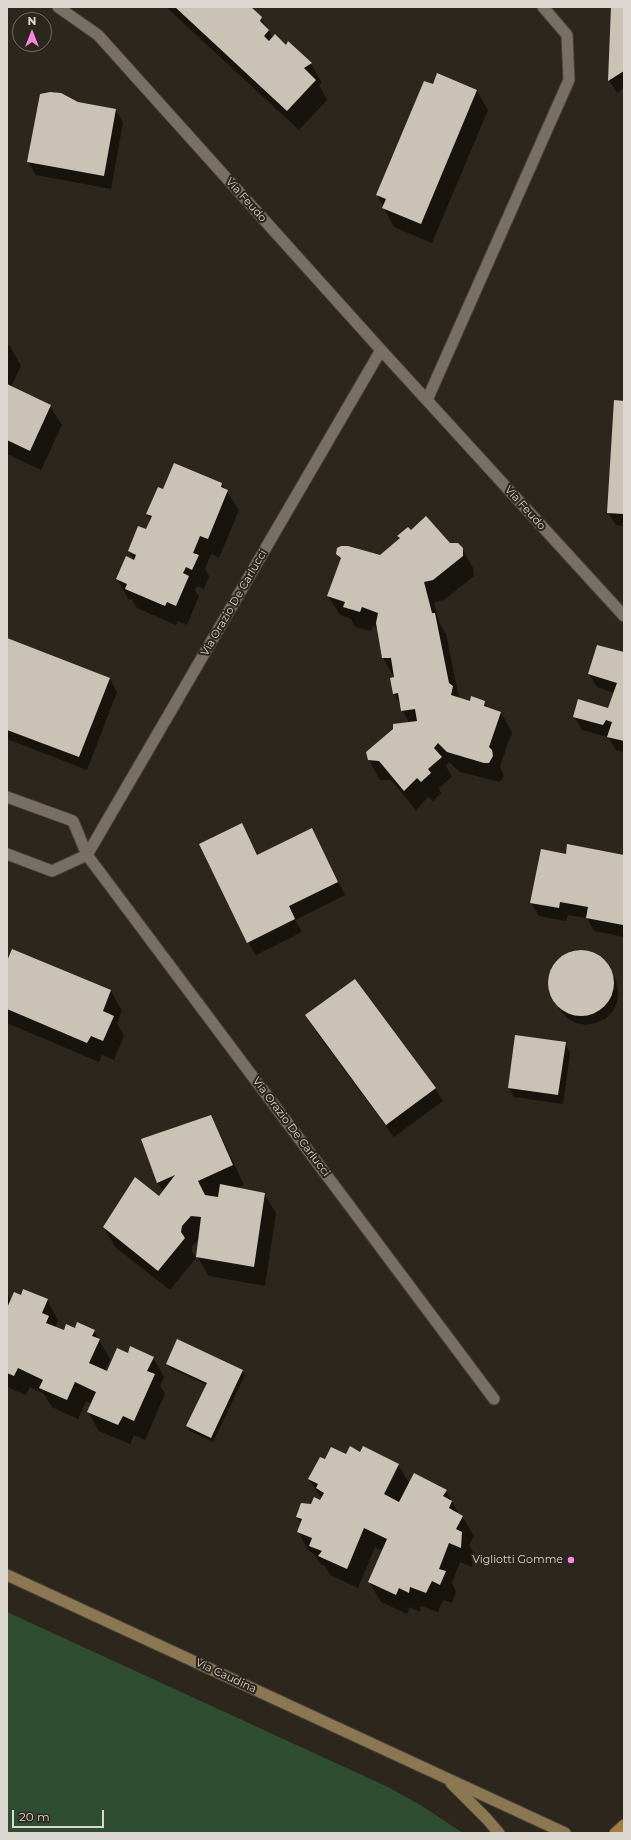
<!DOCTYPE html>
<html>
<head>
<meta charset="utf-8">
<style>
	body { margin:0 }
	#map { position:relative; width:631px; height:1840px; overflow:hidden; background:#2c261c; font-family:Montserrat,sans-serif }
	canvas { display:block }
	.frame { position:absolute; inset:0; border:8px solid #dbd6d0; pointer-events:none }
	.north { position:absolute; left:12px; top:12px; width:40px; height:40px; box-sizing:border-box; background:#2c261c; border:1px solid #726c64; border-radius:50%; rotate:0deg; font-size:11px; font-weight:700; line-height:16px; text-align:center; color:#dbd6d0 }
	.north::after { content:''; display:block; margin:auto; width:14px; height:18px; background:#fb86e5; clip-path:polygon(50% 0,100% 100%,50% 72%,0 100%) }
	.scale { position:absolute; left:12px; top:1810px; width:92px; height:18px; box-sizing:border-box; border:2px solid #dbd6d0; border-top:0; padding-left:5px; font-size:12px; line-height:14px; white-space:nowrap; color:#dbd6d0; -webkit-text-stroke:3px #2c261c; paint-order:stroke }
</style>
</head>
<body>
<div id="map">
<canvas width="631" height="1840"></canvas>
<div class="frame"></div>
<div class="north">N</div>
<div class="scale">20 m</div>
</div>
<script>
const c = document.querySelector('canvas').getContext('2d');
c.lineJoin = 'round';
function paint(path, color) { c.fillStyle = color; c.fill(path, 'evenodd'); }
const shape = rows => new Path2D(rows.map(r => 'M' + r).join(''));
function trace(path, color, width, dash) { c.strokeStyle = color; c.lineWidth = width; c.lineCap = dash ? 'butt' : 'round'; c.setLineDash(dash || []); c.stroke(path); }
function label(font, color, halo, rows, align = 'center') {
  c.font = font + ' Montserrat,sans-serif'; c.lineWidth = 4; c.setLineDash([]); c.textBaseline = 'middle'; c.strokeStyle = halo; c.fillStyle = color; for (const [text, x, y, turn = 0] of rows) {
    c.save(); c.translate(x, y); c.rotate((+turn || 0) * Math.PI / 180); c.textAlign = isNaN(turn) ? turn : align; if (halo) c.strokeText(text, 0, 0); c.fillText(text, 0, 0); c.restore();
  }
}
paint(shape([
	[7,1612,388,1787,422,1806,463,1833,7,1833]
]), '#2f4d30');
paint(shape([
	[166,7,249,7,261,18,273,38,286,46,288,43,311,64,322,83,319,85,327,100,299,130],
	[613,7,624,7,624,88,617,93,609,80],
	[438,74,477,91,488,110,432,243,394,227,377,195],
	[78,103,116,110,123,123,111,189,36,175,28,162],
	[7,345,10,346,21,366,11,387,50,406,62,425,41,470,7,454],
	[624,402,624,526,616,525,608,512],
	[222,484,239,510,219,558,211,554,205,569,209,576,204,589,197,586,195,590,199,596,187,625,178,621,176,625,137,608,132,600,128,599,117,579,134,561,129,551,146,531,151,520,147,514,163,490],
	[411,532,462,548,473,568,474,576,444,600,434,602,439,622,446,634,459,698,470,702,484,702,488,709,501,713,512,732,500,766,504,776,500,782,460,772,449,762,446,766,452,777,439,788,441,793,433,801,428,797,416,810,391,780,380,780,369,760,409,723,394,693,394,678,383,658,377,628,373,626,371,631,355,627,351,619,340,615,328,596,341,560,337,554,380,557,400,539,398,536],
	[7,639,110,679,117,692,87,770,7,739],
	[624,654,624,752,616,750,608,737,582,730,574,716,608,710,614,693,597,687,589,674],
	[242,824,258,856,319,843,345,895,295,920,302,932,256,955,248,942],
	[568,845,624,856,624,937,594,931,587,918,568,915,566,921,539,916,531,903,566,855],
	[13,950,111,991,122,1011,117,1023,124,1036,114,1060,102,1055,99,1062,7,1023,7,963],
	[575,952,586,952,596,955,605,962,616,980,618,991,617,1002,613,1011,605,1019,596,1023,586,1025,576,1023,567,1018,560,1010,550,991,549,981,552,970,557,962,565,956],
	[306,1016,435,1088,443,1101,394,1137,314,1029],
	[516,1036,565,1043,570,1053,563,1104,514,1097,509,1088],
	[210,1116,221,1136,244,1185,235,1188,264,1194,276,1213,265,1286,209,1276,197,1256,200,1238,192,1246,192,1252,196,1258,170,1290,115,1247,104,1227,159,1197,163,1192,158,1183,142,1140],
	[7,1293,11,1301,47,1300,58,1320,55,1328,64,1331,76,1329,94,1331,110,1359,105,1371,108,1372,128,1354,153,1357,164,1377,160,1386,165,1394,145,1440,134,1435,130,1444,99,1431,88,1412,92,1404,86,1401,78,1419,52,1407,44,1394,30,1387,26,1395,7,1387],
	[167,1364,242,1371,245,1375,213,1442,190,1431,187,1426,207,1385,170,1368],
	[361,1453,398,1465,410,1484,446,1491,459,1514,462,1516,474,1536,469,1545,473,1552,472,1567,460,1562,452,1583,456,1592,452,1603,443,1600,438,1612,421,1606,420,1612,410,1607,407,1614,381,1602,369,1582,383,1551,375,1547,358,1588,330,1575,325,1566,321,1565,314,1554,309,1551,298,1532,301,1524,297,1517,322,1499,309,1479,325,1460],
	[393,1474,395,1474,382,1499,380,1498]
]), '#0007');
paint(shape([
	[175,7,251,7,262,17,260,21,269,30,264,36,269,41,275,34,286,45,288,41,312,63,304,68,316,80,287,111],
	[611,7,624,7,624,71,608,81],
	[437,73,477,90,421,224,382,208,386,199,376,195,424,81,433,84],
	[50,92,61,93,78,102,116,109,104,176,27,162,40,94],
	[7,384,51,405,30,451,7,440],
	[614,400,624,401,624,514,607,513],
	[174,463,222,483,221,487,228,490,208,539,200,536,193,553,199,555,192,570,186,567,183,573,189,576,176,606,167,602,165,606,125,589,127,584,116,579,126,556,134,560,136,555,128,551,138,526,146,529,152,516,146,514,158,487,163,489],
	[426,516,450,543,458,543,463,548,463,556,433,580,424,582,432,613,435,613,449,683,453,686,451,695,470,701,471,696,485,701,484,706,501,712,489,747,492,750,493,756,489,763,484,763,447,752,438,743,434,748,442,757,428,769,431,773,421,782,417,778,404,791,379,761,368,760,366,752,393,729,393,724,417,721,415,709,401,711,398,693,393,694,390,678,394,677,391,658,382,658,376,623,378,613,362,607,360,612,343,607,345,602,327,596,341,558,336,554,337,548,341,546,348,546,380,555,400,538,397,536,408,527,411,530],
	[7,638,110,678,79,757,7,730],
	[597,645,624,652,624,741,607,737,612,722,606,720,603,725,573,717,578,699,608,708,617,683,588,674],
	[242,823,257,855,312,828,338,882,289,906,295,919,247,943,199,844],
	[567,844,624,855,623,925,586,918,588,907,560,902,559,908,530,903,541,849,566,854],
	[12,949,111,990,103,1011,114,1016,103,1041,91,1036,87,1043,7,1009,7,961],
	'548 983a33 33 0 1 1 66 0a33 33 0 1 1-66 0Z',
	[355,979,436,1088,386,1125,305,1015],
	[515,1035,566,1042,558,1095,508,1088],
	[211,1115,233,1165,198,1181,205,1195,218,1197,220,1184,265,1193,254,1267,196,1257,201,1217,191,1216,182,1226,181,1232,185,1238,158,1271,103,1227,135,1177,159,1196,175,1175,157,1183,141,1139],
	[23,1289,48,1299,42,1313,49,1316,46,1323,64,1330,66,1324,75,1328,77,1322,95,1330,92,1336,100,1339,89,1363,107,1371,117,1348,128,1353,130,1346,154,1357,147,1371,155,1374,134,1421,123,1416,118,1425,87,1412,96,1392,75,1382,67,1400,39,1388,43,1380,18,1368,14,1376,7,1373,7,1308,14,1292,21,1295],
	[177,1339,243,1370,211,1438,186,1426,207,1383,166,1364],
	[350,1446,360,1452,363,1446,399,1464,384,1494,399,1502,414,1473,447,1490,443,1496,452,1501,449,1508,463,1516,456,1529,462,1532,461,1548,449,1543,439,1569,446,1571,440,1585,432,1581,426,1593,410,1587,409,1593,399,1588,396,1595,368,1582,387,1539,364,1528,347,1569,318,1556,322,1551,309,1546,312,1538,297,1532,302,1519,296,1517,301,1503,311,1504,314,1497,320,1500,324,1493,316,1488,318,1484,308,1479,320,1457,325,1459,331,1447,346,1454]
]), '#cbc2b6');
const minor = shape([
	[58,7,98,35,381,350,624,616],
	[427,400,569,80,567,35,543,7],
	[7,797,73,821,87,855,494,1399],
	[7,854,52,871,87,855,381,350]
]);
const secondary = shape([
	[7,1575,565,1833],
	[451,1783,486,1818,499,1833]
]);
const primary = shape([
	[615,1833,624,1825]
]);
trace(minor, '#48423b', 13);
trace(secondary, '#48423b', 13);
trace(primary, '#48423b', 13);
trace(minor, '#787065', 11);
trace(secondary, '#8c7753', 11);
trace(primary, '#9f7e40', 11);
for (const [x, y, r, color] of [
	[571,1560,4,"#fb86e5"]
]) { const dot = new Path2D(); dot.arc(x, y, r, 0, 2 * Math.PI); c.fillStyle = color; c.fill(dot); trace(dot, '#2c261c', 1.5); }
label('11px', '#dbd6d0', '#2c261c', [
	["Via Feudo",246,200,48],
	["Via Feudo",525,508,48],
	["Via Orazio De Carlucci",234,603,-60],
	["Via Orazio De Carlucci",291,1127,53],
	["Via Caudina",226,1676,25]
]);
label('11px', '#dbd6d0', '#2c261c', [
	["Vigliotti Gomme",563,1560]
], 'right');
</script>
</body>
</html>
